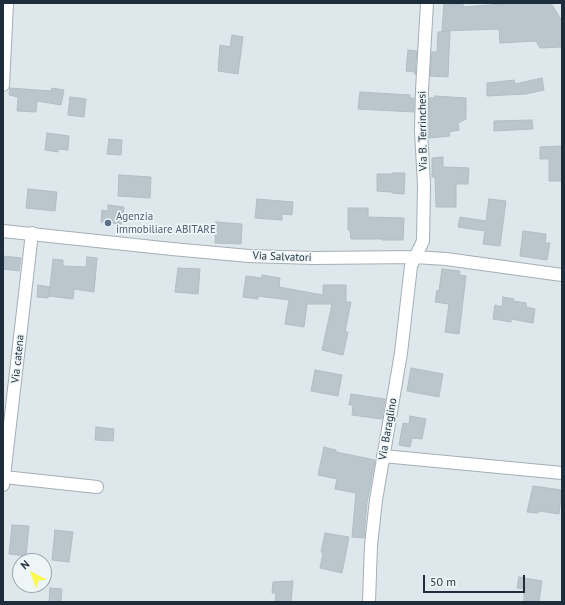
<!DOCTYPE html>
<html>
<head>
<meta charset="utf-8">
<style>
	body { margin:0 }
	#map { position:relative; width:565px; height:605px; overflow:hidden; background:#dee7eb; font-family:"PT Sans",sans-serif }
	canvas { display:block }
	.frame { position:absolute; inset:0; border:4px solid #1e2d3b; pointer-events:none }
	.north { position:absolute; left:12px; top:553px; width:40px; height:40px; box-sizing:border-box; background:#eef5f7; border:1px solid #9ba5ac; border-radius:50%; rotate:319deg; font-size:11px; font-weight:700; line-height:16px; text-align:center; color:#1e2d3b }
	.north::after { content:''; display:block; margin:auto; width:14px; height:18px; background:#fbfa4b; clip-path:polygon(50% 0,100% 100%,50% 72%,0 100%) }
	.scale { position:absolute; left:423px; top:575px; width:102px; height:18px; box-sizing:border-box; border:2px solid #1e2d3b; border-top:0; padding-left:5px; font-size:12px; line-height:14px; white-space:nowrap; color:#1e2d3b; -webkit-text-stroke:3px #eef5f7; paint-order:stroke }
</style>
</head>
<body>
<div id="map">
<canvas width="565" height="605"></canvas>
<div class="frame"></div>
<div class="north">N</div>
<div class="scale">50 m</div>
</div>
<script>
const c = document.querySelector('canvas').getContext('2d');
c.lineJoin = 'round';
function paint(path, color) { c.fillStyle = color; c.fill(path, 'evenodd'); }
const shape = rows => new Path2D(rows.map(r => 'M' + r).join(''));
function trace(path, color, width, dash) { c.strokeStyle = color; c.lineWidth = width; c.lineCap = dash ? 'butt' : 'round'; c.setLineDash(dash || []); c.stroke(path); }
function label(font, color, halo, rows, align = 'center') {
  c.font = font + ' "PT Sans",sans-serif'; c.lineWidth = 3.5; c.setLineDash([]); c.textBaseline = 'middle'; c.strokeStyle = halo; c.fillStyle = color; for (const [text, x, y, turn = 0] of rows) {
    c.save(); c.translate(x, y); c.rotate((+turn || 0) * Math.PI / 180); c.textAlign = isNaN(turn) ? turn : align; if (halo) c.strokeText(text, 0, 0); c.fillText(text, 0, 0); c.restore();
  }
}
const building = shape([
	[515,3,551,3,562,21,562,47,540,48,536,41,500,43,499,29,442,31,444,4,463,4,463,7,515,3],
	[450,31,448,77,430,76,432,52,437,52,438,32,450,31],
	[232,35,243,37,238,74,218,71,220,45,230,47,232,35],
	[408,50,417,51,415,75,415,72,406,71,408,50],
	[542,78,544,90,526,94,487,96,487,83,514,80,515,84,542,78],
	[10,88,51,91,52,88,64,90,61,105,37,101,36,112,17,111,18,97,9,95,10,88],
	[360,92,410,95,410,98,414,98,414,112,358,109,360,92],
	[435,96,466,98,466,119,458,123,459,130,449,132,450,136,429,138,429,98,434,98,435,96],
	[70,97,86,99,84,117,68,115,70,97],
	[532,120,533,129,494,131,494,121,532,120],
	[47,133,69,136,68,150,58,149,58,152,45,150,47,133],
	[109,139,122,140,121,155,107,154,109,139],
	[562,146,562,181,549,181,549,159,540,159,540,147,562,146],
	[443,157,443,167,469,168,468,184,456,184,456,207,436,207,435,177,432,177,432,158,443,157],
	[393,173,405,173,404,194,392,193,392,192,377,191,377,174,393,174,393,173],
	[119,175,151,177,150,198,118,196,119,175],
	[28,189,57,192,55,211,26,208,28,189],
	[257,199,293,202,292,215,282,214,282,220,255,218,257,199],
	[489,199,506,201,500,246,483,244,485,231,458,227,460,217,486,221,489,199],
	[108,205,124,207,122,224,101,222,102,210,108,211,108,205],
	[348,208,368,208,368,217,404,218,403,240,382,240,382,239,351,239,350,230,348,230,348,208],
	[216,222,242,224,241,244,215,243,216,222],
	[523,231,546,234,545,243,550,243,547,260,520,256,523,231],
	[3,256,21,258,19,271,3,269,3,256],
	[87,257,97,258,94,292,74,289,73,299,49,296,53,259,63,260,63,266,86,267,87,257],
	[178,268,200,269,198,294,175,292,178,268],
	[442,269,460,271,459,275,466,276,459,334,445,332,449,304,435,302,437,290,439,291,442,269],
	[262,275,280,278,279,287,323,295,323,285,346,285,346,302,351,302,345,332,348,332,343,355,322,350,332,304,307,304,304,327,285,324,289,300,258,296,258,299,243,297,246,276,262,278,262,275],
	[38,285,50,287,48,298,37,297,38,285],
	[503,297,514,299,513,301,526,303,526,307,535,309,533,323,511,319,511,322,493,319,495,305,502,307,503,297],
	[411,368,443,374,439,397,407,391,411,368],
	[315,370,342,375,338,396,311,391,315,370],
	[351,394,385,399,382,419,352,415,353,405,349,405,351,394],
	[410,416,426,419,422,439,412,438,410,447,399,445,403,423,409,424,410,416],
	[96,427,114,429,113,441,95,440,96,427],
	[324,447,336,450,336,452,375,460,367,503,364,538,352,537,356,493,335,489,337,479,318,475,324,447],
	[533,486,562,490,559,514,539,511,538,513,527,512,533,486],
	[12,525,29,526,26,556,9,554,12,525],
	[55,530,73,532,69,562,52,560,55,530],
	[325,533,349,537,342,573,320,568,323,553,321,552,325,533],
	[519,577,542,581,539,602,524,601,524,589,517,588,519,577],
	[293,581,291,602,275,602,276,593,272,593,273,582,293,581],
	[50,588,62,589,61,602,49,602,50,588]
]);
paint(building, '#bac6cb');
trace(building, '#b0bec4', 1);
const minor = shape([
	[3,85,7,3],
	[3,231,172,249,249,256,314,258,415,257,446,259,562,275],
	[383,456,562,473],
	[4,477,97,487],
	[3,485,32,233],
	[369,602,371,545,376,500,401,353,411,266,423,241,424,185,421,131,422,90,427,3]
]);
trace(minor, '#a4afb6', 14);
trace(minor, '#fff', 12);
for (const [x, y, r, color] of [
	[108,223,4,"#5c6f8a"]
]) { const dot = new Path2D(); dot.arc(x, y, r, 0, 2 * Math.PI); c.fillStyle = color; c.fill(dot); trace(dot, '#eef5f7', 1.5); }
label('11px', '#1e2d3b', '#eef5f7', [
	["Via B. Terrinchesi",423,131,-91],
	["Via Salvatori",282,257,2],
	["Via catena",18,359,-84],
	["Via Baraglino",388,429,-80]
]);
label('11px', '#4e5e75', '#eef5f7', [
	["Agenzia",116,217],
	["immobiliare ABITARE",116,230]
], 'left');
</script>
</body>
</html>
